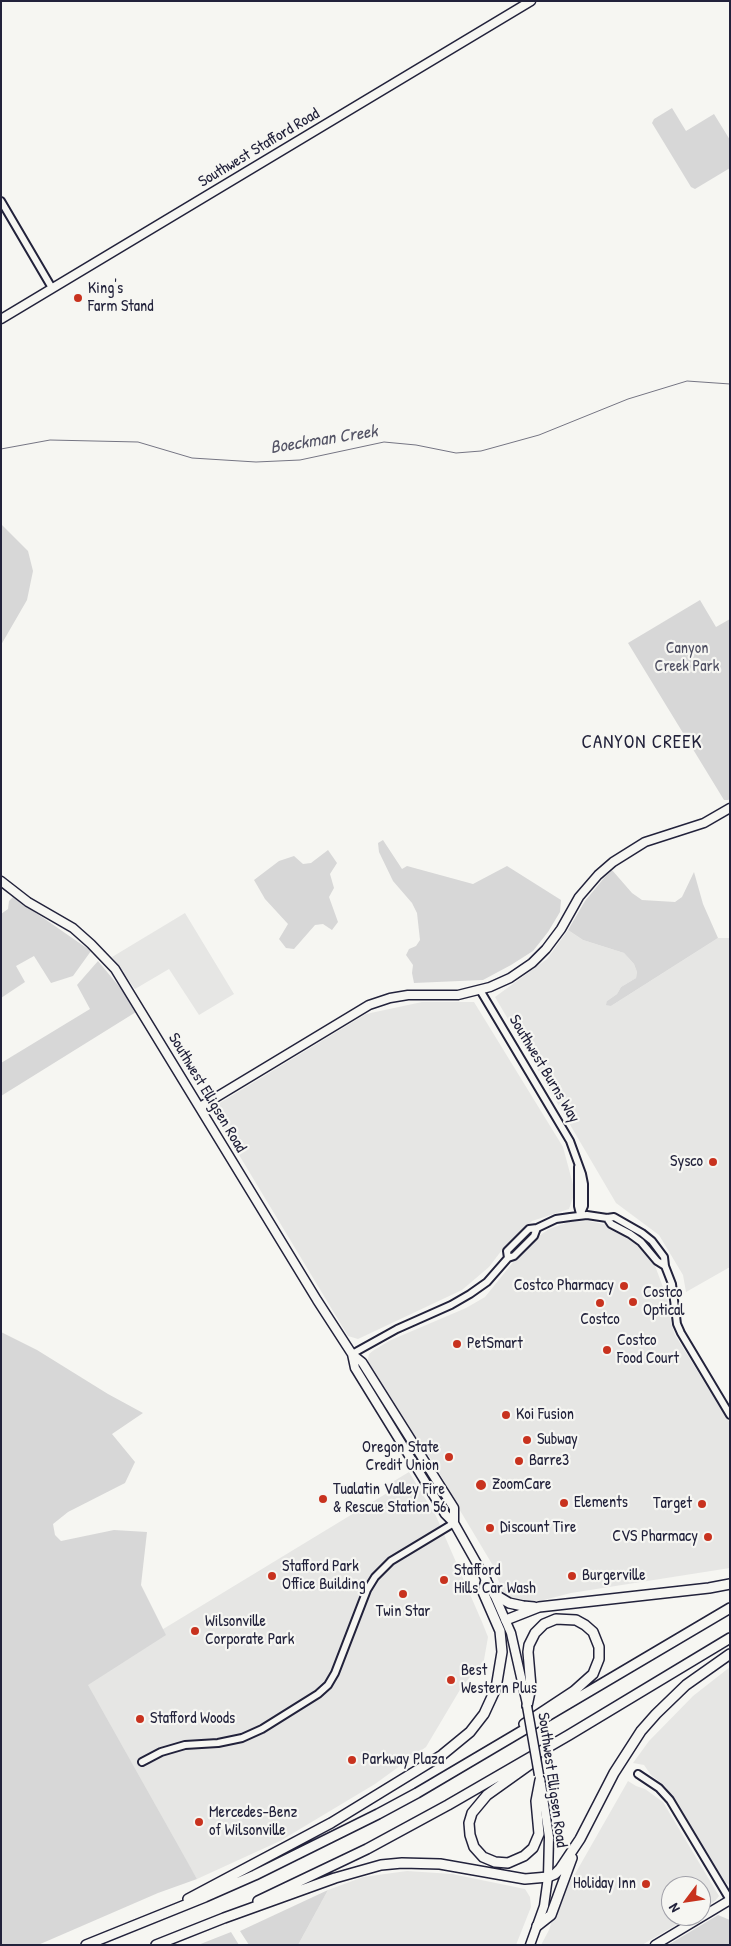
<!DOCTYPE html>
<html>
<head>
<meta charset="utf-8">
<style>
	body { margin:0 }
	#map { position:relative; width:731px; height:1946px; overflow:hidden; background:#f6f6f2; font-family:"Patrick Hand",sans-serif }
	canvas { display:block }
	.frame { position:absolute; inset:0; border:2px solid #22223b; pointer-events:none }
	.north { position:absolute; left:661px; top:1876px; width:50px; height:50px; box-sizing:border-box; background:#f6f6f2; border:1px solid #a1a1a9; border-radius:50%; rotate:239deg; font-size:14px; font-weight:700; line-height:20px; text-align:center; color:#22223b }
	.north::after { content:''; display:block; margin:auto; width:18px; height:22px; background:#c8321e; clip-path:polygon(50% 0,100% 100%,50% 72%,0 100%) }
</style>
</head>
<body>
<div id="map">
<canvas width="731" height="1946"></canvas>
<div class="frame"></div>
<div class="north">N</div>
</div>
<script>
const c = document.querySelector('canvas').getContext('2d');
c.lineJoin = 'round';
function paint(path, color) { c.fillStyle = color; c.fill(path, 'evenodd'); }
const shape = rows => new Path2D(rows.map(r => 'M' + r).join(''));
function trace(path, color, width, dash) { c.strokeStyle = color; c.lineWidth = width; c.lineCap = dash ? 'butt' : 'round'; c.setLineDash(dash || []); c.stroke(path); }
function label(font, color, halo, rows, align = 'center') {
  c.font = font + ' "Patrick Hand",sans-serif'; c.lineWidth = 4.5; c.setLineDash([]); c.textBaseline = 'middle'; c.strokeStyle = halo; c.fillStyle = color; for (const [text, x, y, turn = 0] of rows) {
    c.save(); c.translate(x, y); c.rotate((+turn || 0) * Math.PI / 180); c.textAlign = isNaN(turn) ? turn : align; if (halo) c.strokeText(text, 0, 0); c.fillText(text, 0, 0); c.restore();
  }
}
paint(shape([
	[185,913,234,994,199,1015,169,969,135,989,112,957],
	[568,930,583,940,624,953,634,964,637,972,636,978,621,987,617,994,607,1001,611,1006,718,938,730,938,730,1267,686,1292,683,1275,659,1235,616,1203,495,997,547,959],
	[422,1002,474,1002,563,1147,575,1192,569,1209,532,1221,505,1246,489,1267,462,1290,358,1339,348,1336,215,1115,218,1104,366,1014],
	[588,1221,608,1225,630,1236,642,1247,654,1263,667,1298,671,1323,675,1335,730,1423,730,1568,571,1593,532,1603,510,1600,503,1592,492,1564,449,1492,444,1481,429,1456,424,1454,368,1363,368,1359,369,1354,374,1350,391,1340,466,1308,485,1297,522,1251,532,1241,549,1229,569,1222],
	[409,1472,436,1516,482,1622,488,1637,484,1660,461,1688,426,1747,375,1784,280,1841,197,1879,76,1682,392,1490,389,1484],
	[730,1667,730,1885,726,1883,665,1786,651,1775,644,1765,633,1763,649,1741,693,1696],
	[628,1781,636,1786,645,1789,663,1802,719,1896,715,1901,701,1910,701,1886,671,1886,671,1916,691,1916,642,1945,541,1945,549,1930,561,1893,575,1874],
	[407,1871,452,1874,525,1889,530,1897,531,1907,516,1945,298,1945,328,1890,363,1877]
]), '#e6e6e4');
paint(shape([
	[672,108,686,131,714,114,730,140,730,168,695,189,691,187,652,123,654,119],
	[1,524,28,551,33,571,27,600,1,645],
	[700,600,716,627,730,619,730,799,728,800,724,800,628,643],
	[383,840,402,869,407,866,473,884,507,866,561,900,560,912,548,932,533,951,511,965,483,980,414,983,412,973,413,965,406,955,409,949,416,946,420,940,417,913,412,903,393,881,379,852,378,843],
	[328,850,337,863,330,874,334,888,329,897,338,922,332,930,323,924,315,925,294,949,286,948,279,939,288,924,265,899,254,880,279,861,294,856,303,864,311,863],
	[612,870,632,893,642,900,675,902,682,897,694,872,703,904,718,938,611,1006,606,1005,607,1001,617,994,621,987,636,978,637,972,634,964,624,953,583,940,568,930,585,901,604,878],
	[13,897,91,951,73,976,51,983,34,956,16,966,25,982,1,998,1,914,8,909,9,901],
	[98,961,122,990,136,1012,1,1096,1,1063,90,1009,77,985],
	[1,1332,37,1350,108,1394,143,1413,112,1434,135,1462,125,1483,68,1512,53,1524,55,1535,61,1541,114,1530,147,1532,141,1585,166,1635,88,1685,197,1879,158,1893,38,1945,1,1945],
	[328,1890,298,1945,249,1945,240,1931],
	[718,1915,730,1920,730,1945,668,1945],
	[231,1932,239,1945,198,1945]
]), '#d7d7d7');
trace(shape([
	[1,449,50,440,138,442,192,458,256,462,300,460,384,442,416,445,456,453,481,451,539,435,628,399,687,381,730,384]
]), '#757583', 1);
const minor = shape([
	[1,201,52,288],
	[480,990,570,1141,582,1174,584,1184,584,1206,580,1215],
	[578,1167,578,1206,580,1214],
	[607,1218,611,1224,630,1234,641,1242,657,1261,665,1266],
	[508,1258,507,1251,529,1229,537,1228,556,1219,570,1217,587,1215,607,1218,614,1217,642,1233,652,1241,664,1257,665,1266,672,1284,677,1324,681,1333,730,1415],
	[352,1354,397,1329,451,1305,470,1294,487,1282,508,1258,514,1256,534,1236,537,1228],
	[142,1762,161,1752,185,1745,218,1743,242,1738,262,1729,318,1694,328,1685,335,1673,367,1590,375,1577,391,1561,454,1523],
	[638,1774,659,1788,670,1800,730,1900]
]);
const major = shape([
	[1,319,531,1],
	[1,881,28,902,73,928,91,944,115,969,317,1300,352,1354,362,1362,454,1508,454,1523],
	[200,1107,369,1005,390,998,408,995,458,995,490,987,510,978,532,963,546,949,561,929,579,897,598,875,613,862,645,842,704,823,730,808],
	[352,1354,355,1368,445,1514,454,1523,494,1594,511,1633,527,1704],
	[530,1945,544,1906,548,1877,549,1837,541,1784],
	[655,1945,730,1900]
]);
const highway = shape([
	[494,1594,509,1603,523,1606,534,1607],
	[506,1620,539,1607,709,1588,730,1584],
	[524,1724,574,1691,593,1674,599,1659,599,1647,593,1632,585,1625,576,1620,556,1619,544,1624,535,1633,529,1645,528,1652,531,1687,527,1706],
	[536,1760,487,1795,472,1813,469,1823,470,1835,474,1847,483,1857,495,1862,508,1863,524,1856,533,1848,539,1834,536,1801,540,1780],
	[188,1899,331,1823,442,1755,470,1732,484,1714,496,1688,502,1652,500,1631,483,1592,486,1580],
	[258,1901,367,1849,448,1805,569,1735,730,1638],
	[537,1926,551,1915,572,1858],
	[86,1945,205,1897,255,1875,378,1814,417,1793,730,1608],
	[156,1945,224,1918,335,1878,381,1865,402,1863,440,1864,525,1879,548,1877,555,1874,560,1869,580,1839,614,1773,641,1731,656,1714,686,1685,730,1654]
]);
trace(minor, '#22223b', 10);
trace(major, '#22223b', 11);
trace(highway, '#22223b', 12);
trace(minor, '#f6f6f2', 6);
trace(major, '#f6f6f2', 8);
trace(highway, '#f6f6f2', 9);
const majorBridge = shape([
	[527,1706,539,1775]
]);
trace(majorBridge, '#22223b', 11, []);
trace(majorBridge, '#f6f6f2', 8);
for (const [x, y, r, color] of [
	[78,298,5,"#c8321e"],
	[713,1162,5,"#c8321e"],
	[624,1286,5,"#c8321e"],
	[633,1302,5,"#c8321e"],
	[600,1303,5,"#c8321e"],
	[457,1344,5,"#c8321e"],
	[607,1350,5,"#c8321e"],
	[506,1415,5,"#c8321e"],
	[527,1440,5,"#c8321e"],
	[449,1457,5,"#c8321e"],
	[519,1461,5,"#c8321e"],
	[481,1485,6,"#c8321e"],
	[323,1499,5,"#c8321e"],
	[564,1503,5,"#c8321e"],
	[702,1504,5,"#c8321e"],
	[490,1528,5,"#c8321e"],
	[708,1537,5,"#c8321e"],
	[272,1576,5,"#c8321e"],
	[572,1576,5,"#c8321e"],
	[444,1580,5,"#c8321e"],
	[403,1594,5,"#c8321e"],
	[195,1631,5,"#c8321e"],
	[451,1680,5,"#c8321e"],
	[140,1719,5,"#c8321e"],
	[352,1760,5,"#c8321e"],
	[199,1822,5,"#c8321e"],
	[646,1884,5,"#c8321e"]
]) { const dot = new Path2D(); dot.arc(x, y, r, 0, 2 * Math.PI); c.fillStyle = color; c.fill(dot); trace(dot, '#f6f6f2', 2); }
label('16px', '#22223b', '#f6f6f2', [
	["Southwest Stafford Road",259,148,-31],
	["Southwest Burns Way",544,1069,59],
	["Southwest Elligsen Road",207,1093,59],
	["Southwest Elligsen Road",552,1780,82]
]);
label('16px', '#22223b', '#f6f6f2', [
	["King's",88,289],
	["Farm Stand",88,307],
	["Sysco",703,1162,"right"],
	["Costco Pharmacy",614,1286,"right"],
	["Costco",643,1293],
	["Optical",643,1311],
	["Costco",600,1320,"center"],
	["Costco",617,1341],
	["Food Court",617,1359],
	["PetSmart",467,1344],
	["Koi Fusion",516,1415],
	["Subway",537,1440],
	["Oregon State",439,1448,"right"],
	["Credit Union",439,1466,"right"],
	["Barre3",529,1461],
	["ZoomCare",492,1485],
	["Tualatin Valley Fire",333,1490],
	["& Rescue Station 56",333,1508],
	["Elements",574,1503],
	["Target",692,1504,"right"],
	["Discount Tire",500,1528],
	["CVS Pharmacy",698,1537,"right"],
	["Stafford Park",282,1567],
	["Office Building",282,1585],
	["Stafford",454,1571],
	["Hills Car Wash",454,1589],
	["Burgerville",582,1576],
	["Twin Star",403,1612,"center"],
	["Wilsonville",205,1622],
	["Corporate Park",205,1640],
	["Best",461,1671],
	["Western Plus",461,1689],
	["Stafford Woods",150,1719],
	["Parkway Plaza",362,1760],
	["Mercedes-Benz",209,1813],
	["of Wilsonville",209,1831],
	["Holiday Inn",636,1884,"right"]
], 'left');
label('16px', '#4f4f62', '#f6f6f2', [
	["Canyon",687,649],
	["Creek Park",687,667]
]);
label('italic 18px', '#535365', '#f6f6f2', [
	["Boeckman Creek",324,440,-9]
]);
c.letterSpacing = '1px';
label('19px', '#22223b', '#f6f6f2', [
	["CANYON CREEK",642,743]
]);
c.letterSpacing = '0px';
</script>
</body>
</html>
